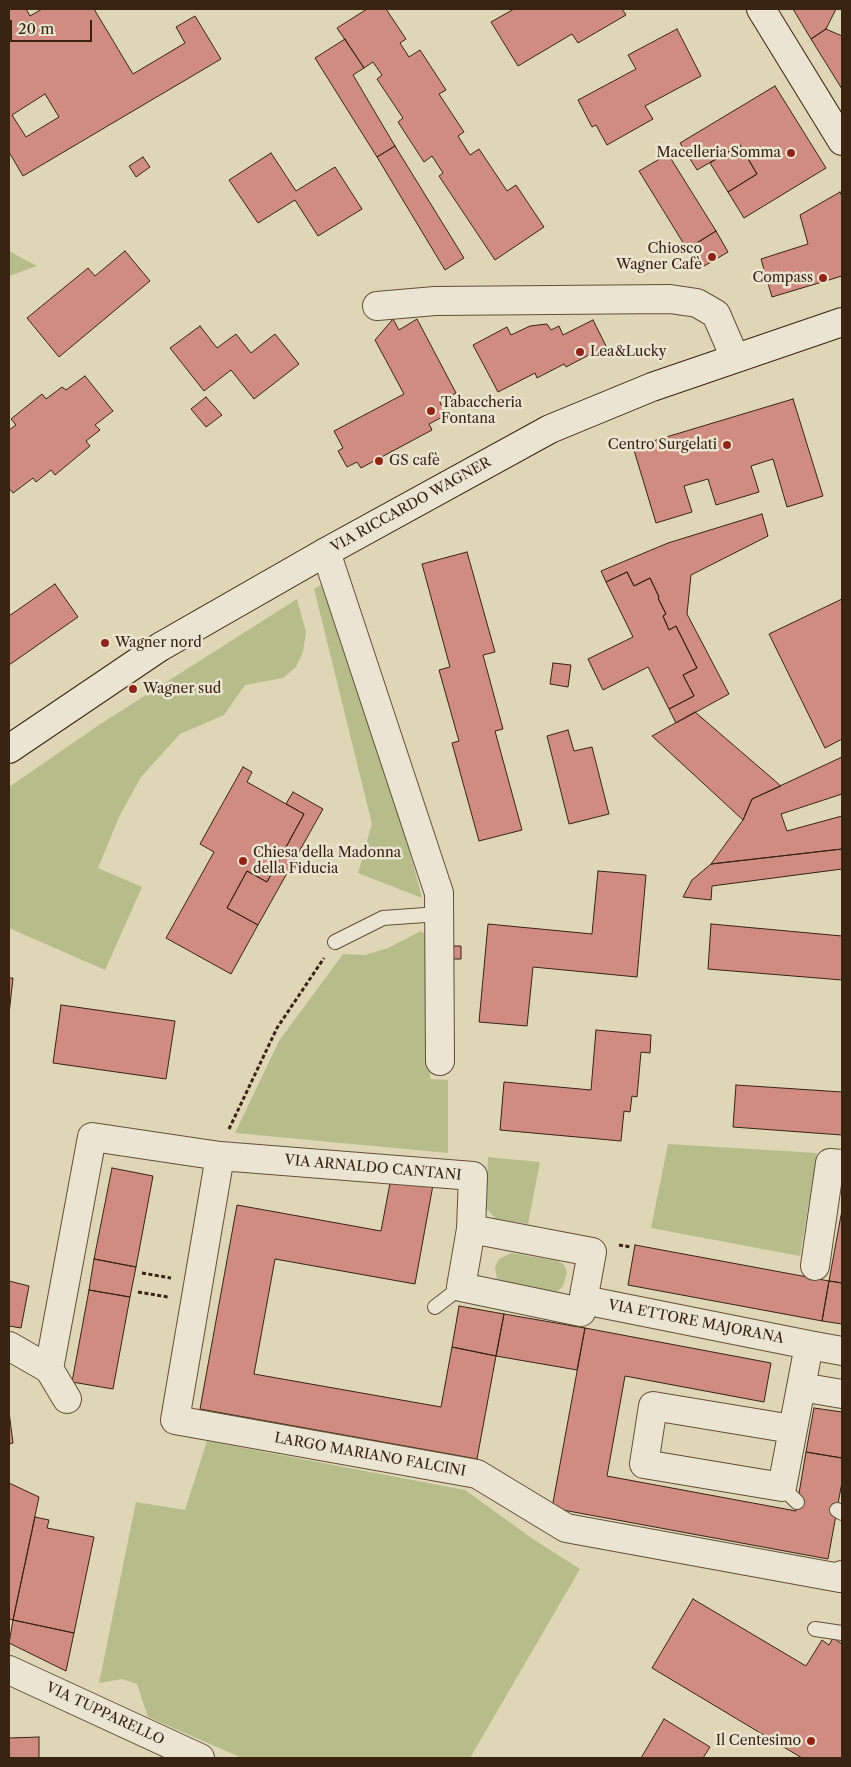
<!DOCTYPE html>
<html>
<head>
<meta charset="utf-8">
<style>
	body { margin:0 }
	#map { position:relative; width:851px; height:1767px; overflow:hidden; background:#dfd6b6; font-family:"Libre Caslon Text",serif }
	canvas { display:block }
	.frame { position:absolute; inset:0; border:10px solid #392412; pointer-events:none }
	.scale { position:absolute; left:10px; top:20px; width:82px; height:22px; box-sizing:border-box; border:2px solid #392412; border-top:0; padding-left:6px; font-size:15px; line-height:18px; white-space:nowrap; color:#392412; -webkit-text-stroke:4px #eae4d0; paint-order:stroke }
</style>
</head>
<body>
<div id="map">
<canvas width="851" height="1767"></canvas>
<div class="frame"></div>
<div class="scale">20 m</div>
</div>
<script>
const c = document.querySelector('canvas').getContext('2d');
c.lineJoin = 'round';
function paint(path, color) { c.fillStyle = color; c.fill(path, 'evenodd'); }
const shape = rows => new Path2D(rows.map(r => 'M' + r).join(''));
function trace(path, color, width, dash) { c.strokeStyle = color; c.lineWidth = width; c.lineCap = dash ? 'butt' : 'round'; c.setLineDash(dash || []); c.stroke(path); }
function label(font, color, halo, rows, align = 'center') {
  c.font = font + ' "Libre Caslon Text",serif'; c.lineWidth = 5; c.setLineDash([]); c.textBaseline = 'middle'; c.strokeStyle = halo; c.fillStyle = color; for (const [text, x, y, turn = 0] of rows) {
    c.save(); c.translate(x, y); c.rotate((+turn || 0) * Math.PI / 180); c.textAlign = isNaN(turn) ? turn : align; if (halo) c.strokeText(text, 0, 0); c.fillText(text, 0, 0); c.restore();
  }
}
paint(shape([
	[9,251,20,257,37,266,9,276],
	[321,585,386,762,422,898,358,873,372,824,314,589],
	[297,599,306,632,303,652,296,667,283,678,245,685,224,715,180,734,141,777,119,817,98,868,142,887,105,970,9,928,9,787,102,723],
	[421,931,428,938,430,1079,448,1080,448,1153,235,1133,279,1041,343,954,365,955,388,948],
	[668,1144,817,1153,800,1256,651,1228],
	[488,1157,540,1162,528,1224,496,1219,486,1208],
	[511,1253,558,1261,564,1265,567,1272,563,1286,557,1292,551,1293,504,1284,497,1280,495,1267,499,1259],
	[207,1441,465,1490,533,1539,580,1569,470,1758,242,1758,148,1717,137,1684,122,1679,99,1683,136,1502,185,1510]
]), '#b6bd8b');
const building = shape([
	[9,9,26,9,30,16,42,9,94,9,133,74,185,43,176,27,195,16,221,59,23,176,9,152,9,9],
	[45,94,59,117,26,137,12,115,45,94],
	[367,9,386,9,406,39,400,43,409,57,420,50,446,90,439,94,464,132,458,136,470,155,479,149,507,191,516,185,544,227,495,260,439,176,443,173,432,156,424,162,398,122,403,118,377,79,382,75,373,62,364,68,337,28,367,9],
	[514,9,622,9,626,15,578,43,572,34,518,66,491,22,514,9],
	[793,9,836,9,826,29,811,39,793,9],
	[677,29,701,76,645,106,653,119,607,145,596,125,592,127,578,100,636,69,628,55,677,29],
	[826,29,842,36,842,89,811,39,826,29],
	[345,39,364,68,353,75,395,146,377,157,315,58,345,39],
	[775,86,826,168,744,218,728,192,757,174,740,145,697,170,680,143,775,86],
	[740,145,757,174,728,192,710,163,740,145],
	[395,146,464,258,445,270,377,157,395,146],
	[271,153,296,191,335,167,362,209,318,236,295,200,258,223,229,180,271,153],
	[668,154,716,231,687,249,639,171,668,154],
	[143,157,150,167,136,177,129,166,143,157],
	[840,192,842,196,842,276,772,297,761,259,808,244,800,215,840,192],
	[716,231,728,252,699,269,687,249,716,231],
	[125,251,150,281,59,357,27,318,88,268,95,276,125,251],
	[393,319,399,330,417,319,456,393,440,402,446,415,429,424,432,430,361,468,357,462,347,467,338,451,343,448,334,431,404,394,375,340,393,319],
	[593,320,606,346,566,367,564,364,537,378,535,373,498,392,473,345,507,327,511,335,530,326,547,324,551,330,559,326,563,335,593,320],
	[200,326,217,348,236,334,251,353,275,334,299,364,254,399,231,370,204,391,170,348,200,326],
	[85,376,113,411,95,425,100,430,86,441,90,446,55,475,51,470,36,482,33,478,13,493,9,488,9,430,16,425,11,419,42,394,46,399,62,387,66,390,85,376],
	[206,397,222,415,206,427,191,409,206,397],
	[793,399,823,496,787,507,773,459,751,466,759,492,716,505,708,479,684,486,692,512,656,523,633,447,793,399],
	[762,514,768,536,691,575,687,614,729,694,676,723,669,709,694,696,683,675,697,668,676,626,669,630,663,616,666,614,658,598,659,597,650,578,634,586,627,572,606,582,601,571,668,543,762,514],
	[467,552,495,652,483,655,503,729,495,731,522,830,479,841,452,743,459,741,439,670,450,667,422,564,467,552],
	[627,572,634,586,650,578,659,597,658,598,666,614,663,616,669,630,676,626,697,668,683,675,694,696,669,709,648,667,603,690,588,659,633,637,606,582,627,572],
	[55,584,78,617,9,665,9,616,55,584],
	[842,599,842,739,825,748,769,634,842,599],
	[553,663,571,665,568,687,550,684,553,663],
	[695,712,781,786,752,799,743,820,652,736,695,712],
	[568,730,574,751,592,747,609,814,569,824,547,736,568,730],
	[842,757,842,794,781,814,787,831,842,816,842,849,711,864,743,820,752,799,842,757],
	[243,767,252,772,247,782,304,814,267,882,247,871,227,908,258,925,231,974,166,938,214,852,200,844,243,767],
	[293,792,323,809,258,925,227,908,247,871,267,882,304,814,286,804,293,792],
	[842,849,842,869,712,886,711,900,683,897,692,880,711,864,842,849],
	[598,871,646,875,637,977,533,967,527,1026,479,1022,488,924,592,934,598,871],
	[711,924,842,936,842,980,708,969,711,924],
	[449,946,461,946,461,959,450,959,449,946],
	[9,978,13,978,9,1014,9,978],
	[61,1005,175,1021,166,1079,53,1063,61,1005],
	[596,1030,651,1035,650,1053,641,1052,637,1097,632,1096,630,1112,624,1111,621,1141,500,1130,504,1082,591,1090,596,1030],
	[736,1085,842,1092,842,1135,733,1127,736,1085],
	[112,1168,153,1176,136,1267,94,1259,112,1168],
	[391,1178,433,1185,415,1284,275,1259,254,1374,441,1407,452,1347,496,1356,477,1459,200,1409,237,1205,381,1231,391,1178],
	[842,1210,842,1283,829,1281,842,1210],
	[635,1245,829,1281,822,1321,628,1285,635,1245],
	[94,1259,136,1267,130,1297,89,1290,94,1259],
	[9,1281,29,1286,21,1328,9,1326,9,1281],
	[829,1281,842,1283,842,1324,822,1321,829,1281],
	[89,1290,130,1297,113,1389,72,1382,89,1290],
	[459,1306,504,1314,496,1356,452,1347,459,1306],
	[504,1314,585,1328,577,1370,496,1356,504,1314],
	[585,1328,771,1363,764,1402,625,1376,607,1476,796,1511,806,1452,842,1458,842,1482,828,1559,552,1508,585,1328],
	[814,1408,842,1412,842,1458,806,1452,814,1408],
	[9,1412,13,1443,9,1444,9,1412],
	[9,1483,39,1497,13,1620,9,1619,9,1483],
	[35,1517,49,1520,47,1528,94,1537,74,1633,13,1620,35,1517],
	[693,1599,806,1666,822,1640,829,1645,833,1638,842,1644,842,1758,802,1758,652,1668,693,1599],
	[13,1620,74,1633,66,1671,9,1643,13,1620],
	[664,1719,710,1747,703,1758,641,1758,664,1719],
	[39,1737,39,1758,9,1758,9,1738,39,1737]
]);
paint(building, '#d08c80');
trace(building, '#392412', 1);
const lane = shape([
	[335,942,383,918,439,914],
	[435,1307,461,1287],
	[782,1487,797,1502],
	[837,1510,842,1513],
	[815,1629,842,1633]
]);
const street = shape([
	[377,306,435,301,670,299,697,303,716,314,735,358],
	[326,552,439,893,440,1061],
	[220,1156,175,1420,477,1474,566,1528,840,1578,842,1575],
	[471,1229,592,1252,581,1312,461,1287,471,1229],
	[815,1266,830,1163,842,1164],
	[584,1300,809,1345],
	[9,1346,49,1369,67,1399],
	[842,1351,809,1345,801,1387,842,1394],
	[49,1369,92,1137,220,1156,473,1176,471,1229],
	[792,1429,653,1406,644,1464,782,1487,801,1387],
	[9,1670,200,1758]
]);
const secondary = shape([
	[761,9,842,141],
	[9,749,160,647,326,552,550,429,652,387,842,322]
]);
trace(lane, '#62503b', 16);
trace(street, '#62503b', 30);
trace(secondary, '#392412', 30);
trace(shape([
	[229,1129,277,1028,324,958],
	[619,1245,631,1247],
	[142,1273,171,1278],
	[138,1292,168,1297]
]), '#392412', 3, [4, 2.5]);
trace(lane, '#eae4d0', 14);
trace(street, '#eae4d0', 28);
trace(secondary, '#eae4d0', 28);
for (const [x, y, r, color] of [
	[791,153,5,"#8f2418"],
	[712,257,5,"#8f2418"],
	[823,278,5,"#8f2418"],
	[580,352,5,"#8f2418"],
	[431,411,5,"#8f2418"],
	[727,445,5,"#8f2418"],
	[379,461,5,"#8f2418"],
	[105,643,5,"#8f2418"],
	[133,689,5,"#8f2418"],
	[243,861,5,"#8f2418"],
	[811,1741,5,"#8f2418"]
]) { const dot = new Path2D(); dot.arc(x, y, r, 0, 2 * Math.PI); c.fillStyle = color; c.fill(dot); trace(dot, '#eae4d0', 2); }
label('14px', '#392412', '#eae4d0', [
	["Macelleria Somma",781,153,"right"],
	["Chiosco",702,249,"right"],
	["Wagner Cafè",702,265,"right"],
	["Compass",813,278,"right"],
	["Lea&Lucky",590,352],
	["Tabaccheria",441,403],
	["Fontana",441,419],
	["Centro Surgelati",717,445,"right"],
	["GS cafè",389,461],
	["Wagner nord",115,643],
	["Wagner sud",143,689],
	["Chiesa della Madonna",253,853],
	["della Fiducia",253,869],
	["Il Centesimo",801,1741,"right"]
], 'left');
label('14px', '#392412', '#eae4d0', [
	["VIA RICCARDO WAGNER",411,505,-29],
	["VIA ARNALDO CANTANI",373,1168,5],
	["VIA ETTORE MAJORANA",696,1322,11],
	["LARGO MARIANO FALCINI",370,1455,10],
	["VIA TUPPARELLO",105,1714,25]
]);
</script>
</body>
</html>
